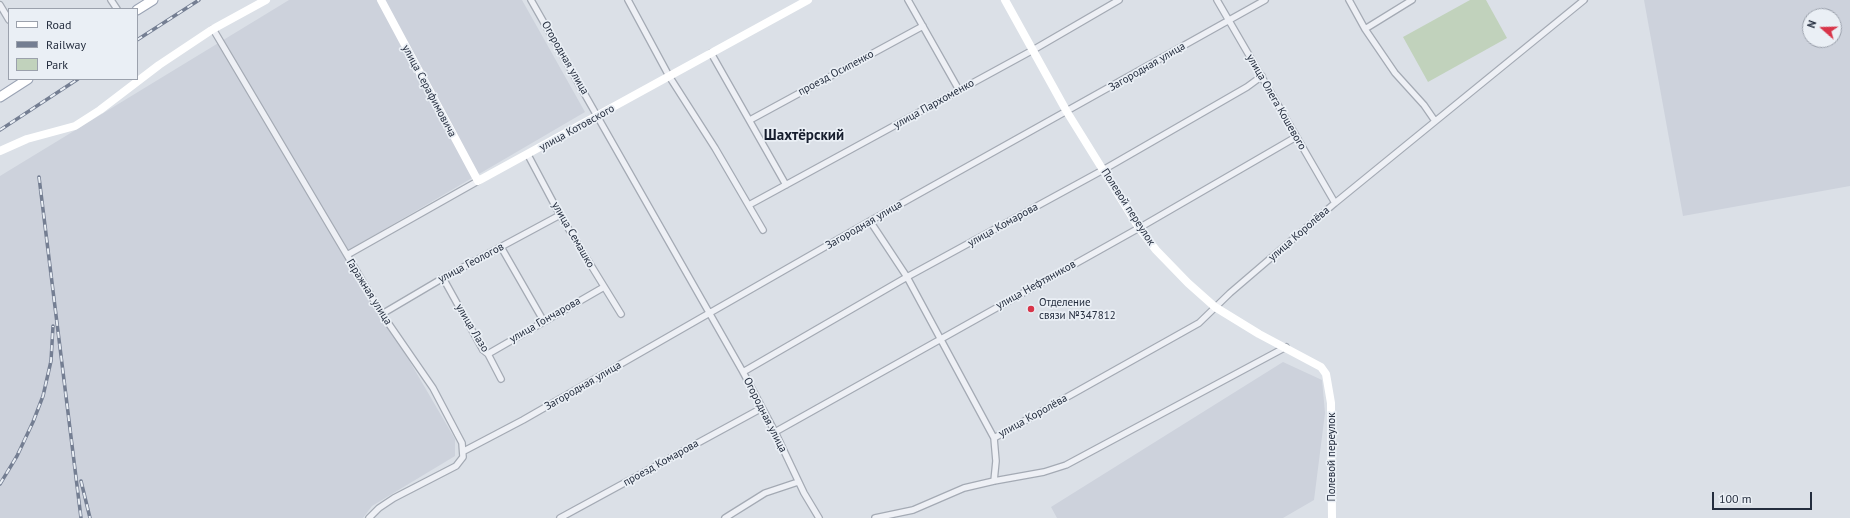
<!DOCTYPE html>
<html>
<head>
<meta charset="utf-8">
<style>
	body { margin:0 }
	#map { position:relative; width:1850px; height:518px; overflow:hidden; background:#dbe0e7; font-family:"PT Sans",sans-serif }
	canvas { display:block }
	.legend { position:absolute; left:8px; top:8px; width:130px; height:72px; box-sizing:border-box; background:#eaeff5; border:1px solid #9ba1ac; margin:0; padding:5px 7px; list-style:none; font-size:12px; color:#242d3e }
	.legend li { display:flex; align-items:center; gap:8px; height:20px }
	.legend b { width:20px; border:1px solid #9ba1ac }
	.north { position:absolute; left:1802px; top:8px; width:40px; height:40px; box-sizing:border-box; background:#eaeff5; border:1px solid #9ba1ac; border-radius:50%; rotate:290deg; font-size:11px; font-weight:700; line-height:16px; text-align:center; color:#242d3e }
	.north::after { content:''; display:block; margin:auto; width:14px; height:18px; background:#d83449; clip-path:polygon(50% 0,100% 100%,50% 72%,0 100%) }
	.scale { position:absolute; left:1712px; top:492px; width:100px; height:18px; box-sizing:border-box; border:2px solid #242d3e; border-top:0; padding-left:5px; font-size:12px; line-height:14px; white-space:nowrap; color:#242d3e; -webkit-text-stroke:3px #eaeff5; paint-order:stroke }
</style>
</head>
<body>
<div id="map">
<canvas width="1850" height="518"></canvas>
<ul class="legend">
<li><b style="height:5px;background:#fff"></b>Road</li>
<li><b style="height:5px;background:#747e92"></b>Railway</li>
<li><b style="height:11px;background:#c1d2bc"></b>Park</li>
</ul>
<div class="north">N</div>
<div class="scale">100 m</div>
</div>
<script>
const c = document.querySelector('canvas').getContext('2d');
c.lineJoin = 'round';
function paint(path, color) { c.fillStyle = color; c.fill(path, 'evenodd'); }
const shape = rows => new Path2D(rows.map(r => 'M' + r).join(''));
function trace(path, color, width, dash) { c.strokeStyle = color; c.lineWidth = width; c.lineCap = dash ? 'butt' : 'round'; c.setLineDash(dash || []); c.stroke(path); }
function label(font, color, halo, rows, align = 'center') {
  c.font = font + ' "PT Sans",sans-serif'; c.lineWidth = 3.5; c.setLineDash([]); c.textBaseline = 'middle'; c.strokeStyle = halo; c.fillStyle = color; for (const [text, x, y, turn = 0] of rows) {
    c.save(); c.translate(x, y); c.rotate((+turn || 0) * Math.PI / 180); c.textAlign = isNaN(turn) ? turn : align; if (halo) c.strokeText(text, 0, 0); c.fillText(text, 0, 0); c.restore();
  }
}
paint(shape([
	[289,0,522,0,585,112,349,250,382,314,455,439,455,456,372,506,363,518,0,518,0,176],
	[1644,0,1850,0,1850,186,1683,216],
	[1810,16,1834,16,1834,40,1810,40],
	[1283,362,1322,380,1325,413,1314,500,1283,518,1057,518,1051,507]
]), '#cdd2dc');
paint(shape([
	[1470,0,1486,0,1507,38,1428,82,1403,37]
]), '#c1d2bc');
const street = shape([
	[111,0,117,9],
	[531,0,743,372,775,432,804,493,819,518],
	[628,0,669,76,715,148,763,230],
	[908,0,959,90],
	[1217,0,1335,203],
	[1349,0,1365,29,1395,73,1424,105,1435,121],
	[0,5,9,20],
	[213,29,382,314,433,388,462,443,463,457,456,466,394,498,379,508,369,518],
	[1365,29,1412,0],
	[711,53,786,185],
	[750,120,923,26],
	[528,155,560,215,621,314],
	[749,205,1033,50,1119,0],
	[870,221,907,277,994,438,996,461,994,481],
	[501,247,543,320],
	[347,255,478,181],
	[443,278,483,350,488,354,501,379],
	[382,314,443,278,560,215],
	[488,354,604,287],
	[743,372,907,277,1103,170,1247,87,1262,76],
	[775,432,1139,228,1296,137],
	[994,438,1199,323,1230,293,1335,203,1584,0],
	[464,451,523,420,870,221,1265,0],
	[560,518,762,408],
	[725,518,765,493,798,482],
	[875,518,913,510,964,488,994,481,1044,472,1066,465,1286,347]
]);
const primary = shape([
	[137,10,153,0],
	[0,97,28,79]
]);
trace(street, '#a4aab4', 8);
trace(primary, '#9aa3b4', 11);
trace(street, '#eef0f5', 5.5);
trace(shape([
	[381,0,478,181,808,0],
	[1005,0,1067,112,1139,228,1156,250,1188,283,1215,307,1259,334,1321,367,1326,374,1331,403,1332,518],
	[0,151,27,139,75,126,100,110,159,65,213,29,266,0]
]), '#fff', 8);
trace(primary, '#fff', 9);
const rail = shape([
	[137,40,199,0],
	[0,130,78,79],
	[39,177,81,518],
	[81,481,90,518],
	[0,484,17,456,33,422,43,396,51,361,53,326]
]);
trace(rail, '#747e92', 3.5);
trace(rail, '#eaeff5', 2, [6]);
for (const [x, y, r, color] of [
	[1031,309,4,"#d83449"]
]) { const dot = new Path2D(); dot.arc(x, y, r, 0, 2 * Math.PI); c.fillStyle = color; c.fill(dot); trace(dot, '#eaeff5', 1.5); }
label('11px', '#242d3e', '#eaeff5', [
	["Огородная улица",565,58,60],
	["Загородная улица",1147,67,-30],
	["проезд Осипенко",836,73,-28],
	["улица Серафимовича",429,91,62],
	["улица Олега Кошевого",1276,102,60],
	["улица Пархоменко",934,104,-29],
	["улица Котовского",577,128,-29],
	["Полевой переулок",1128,207,57],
	["Загородная улица",864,225,-30],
	["улица Комарова",1003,225,-29],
	["улица Королёва",1299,234,-41],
	["улица Семашко",573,235,60],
	["улица Геологов",471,263,-28],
	["улица Нефтяников",1036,285,-29],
	["Гаражная улица",369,292,58],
	["улица Гончарова",545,320,-30],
	["улица Лазо",472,328,59],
	["Загородная улица",583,386,-30],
	["Огородная улица",765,415,63],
	["улица Королёва",1033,416,-29],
	["Полевой переулок",1332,457,-90],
	["проезд Комарова",661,463,-29]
]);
label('11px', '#242d3e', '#eaeff5', [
	["Отделение",1039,303],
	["связи №347812",1039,316]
], 'left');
label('bold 15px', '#171e2e', '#eaeff5', [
	["Шахтёрский",804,136]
]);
</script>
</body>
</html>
